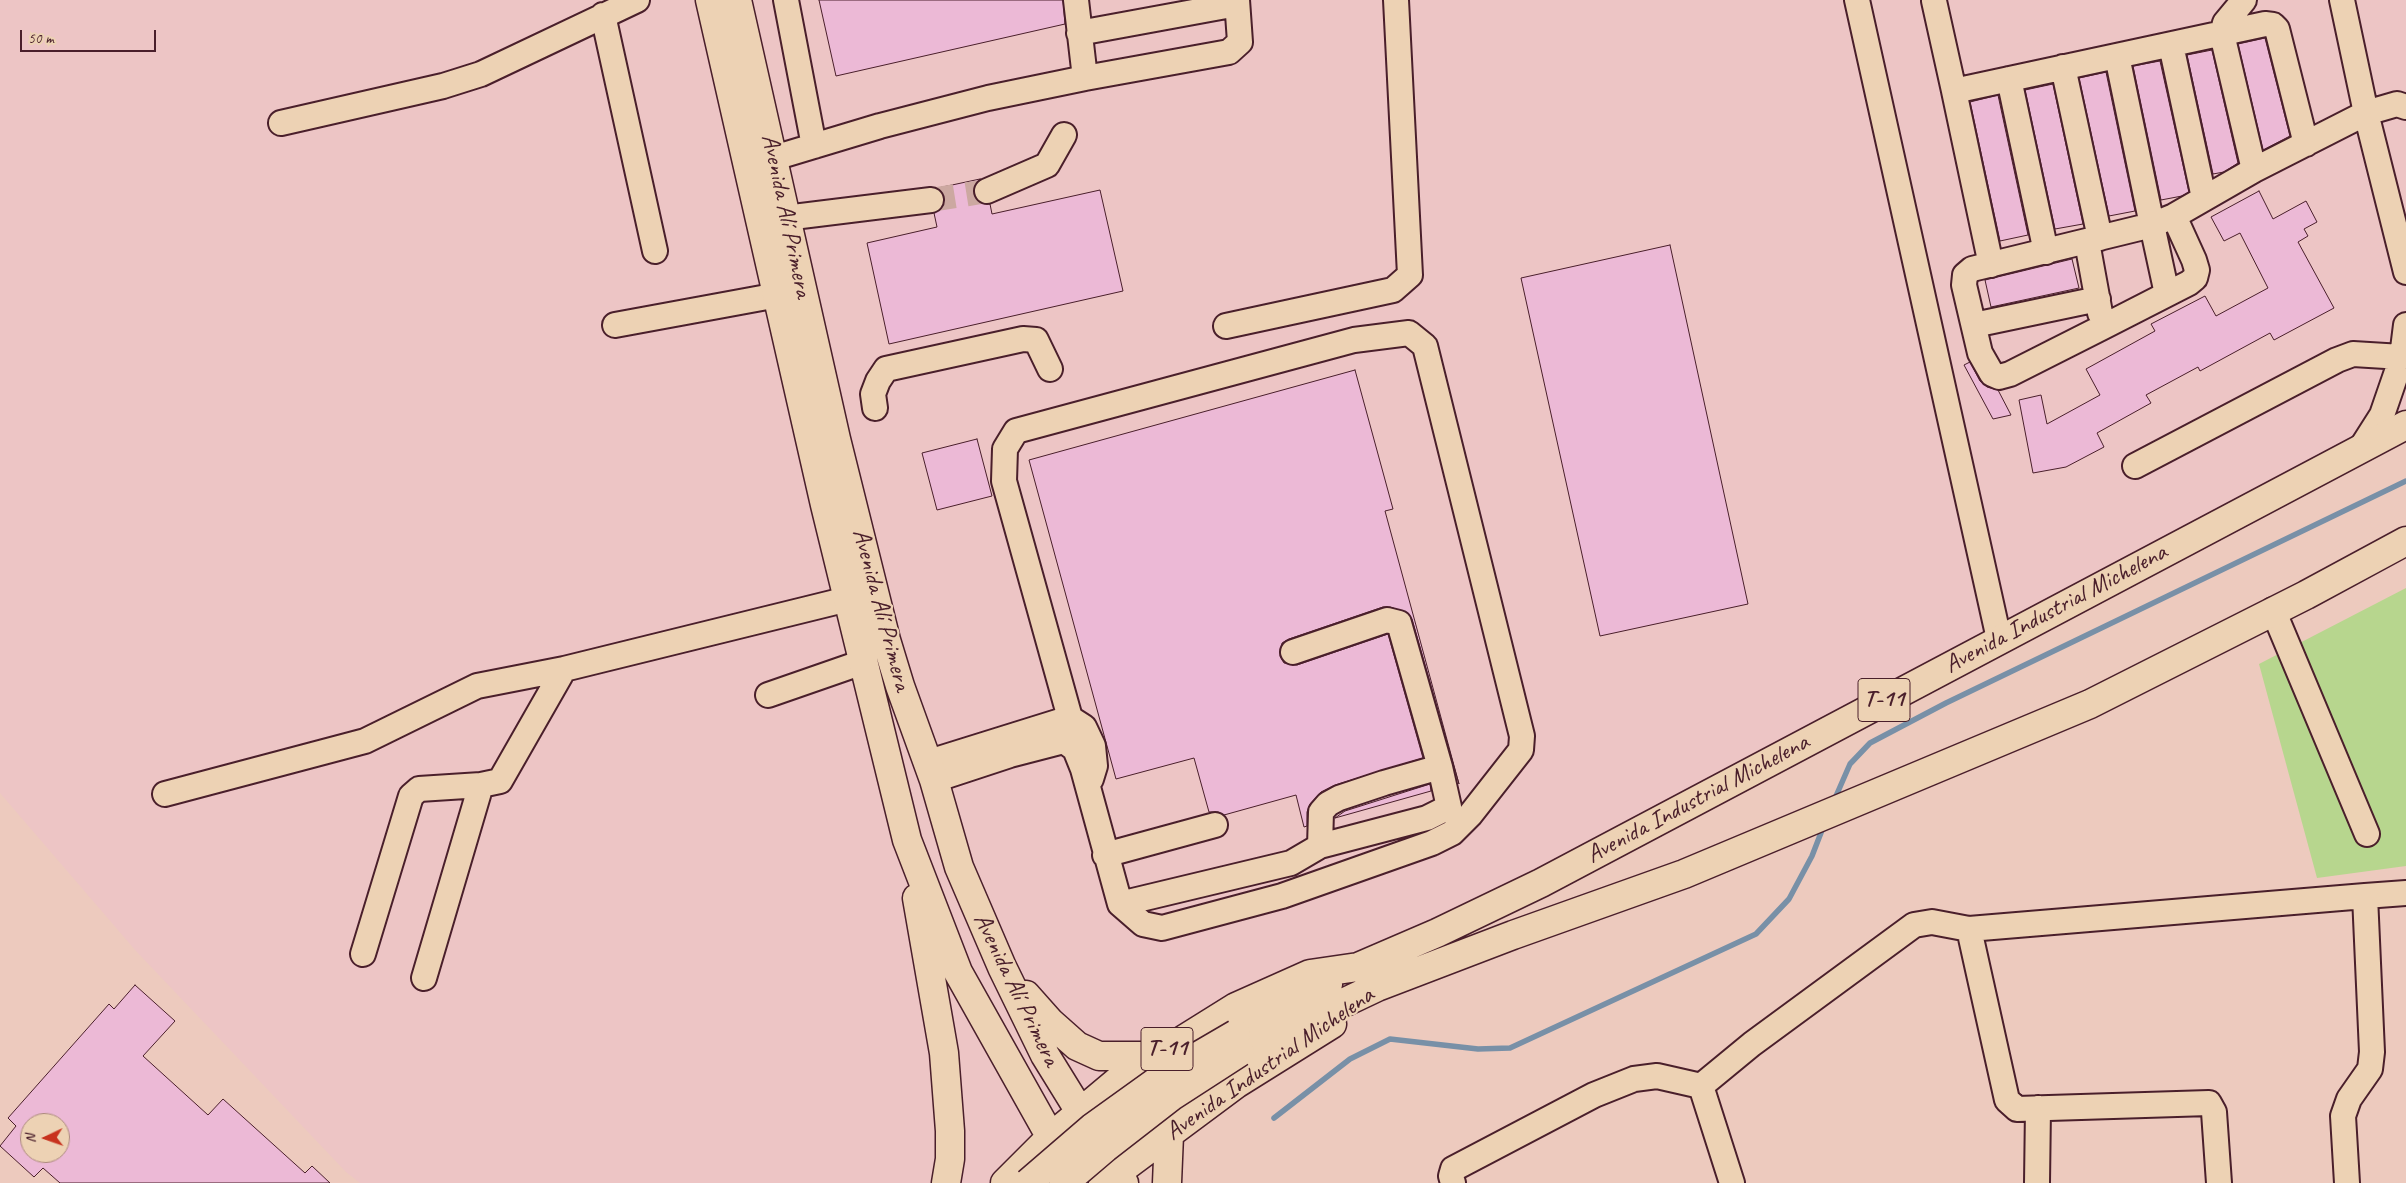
<!DOCTYPE html>
<html>
<head>
<meta charset="utf-8">
<style>
	body { margin:0 }
	#map { position:relative; width:2406px; height:1183px; overflow:hidden; background:#edcabe; font-family:Caveat,sans-serif }
	canvas { display:block }
	.north { position:absolute; left:20px; top:1113px; width:50px; height:50px; box-sizing:border-box; background:#edd2b4; border:1px solid #ac8a7d; border-radius:50%; rotate:267deg; font-size:14px; font-weight:700; line-height:20px; text-align:center; color:#4a1f2b }
	.north::after { content:''; display:block; margin:auto; width:18px; height:22px; background:#c8321e; clip-path:polygon(50% 0,100% 100%,50% 72%,0 100%) }
	.scale { position:absolute; left:20px; top:30px; width:136px; height:22px; box-sizing:border-box; border:2px solid #4a1f2b; border-top:0; padding-left:6px; font-size:15px; line-height:18px; white-space:nowrap; color:#4a1f2b; -webkit-text-stroke:4px #edd2b4; paint-order:stroke }
</style>
</head>
<body>
<div id="map">
<canvas width="2406" height="1183"></canvas>
<div class="north">N</div>
<div class="scale">50 m</div>
</div>
<script>
const c = document.querySelector('canvas').getContext('2d');
c.lineJoin = 'round';
function paint(path, color) { c.fillStyle = color; c.fill(path, 'evenodd'); }
const shape = rows => new Path2D(rows.map(r => 'M' + r).join(''));
function trace(path, color, width, dash) { c.strokeStyle = color; c.lineWidth = width; c.lineCap = dash ? 'butt' : 'round'; c.setLineDash(dash || []); c.stroke(path); }
function label(font, color, halo, rows, align = 'center') {
  c.font = font + ' Caveat,sans-serif'; c.lineWidth = 4.5; c.setLineDash([]); c.textBaseline = 'middle'; c.strokeStyle = halo; c.fillStyle = color; for (const [text, x, y, turn = 0] of rows) {
    c.save(); c.translate(x, y); c.rotate((+turn || 0) * Math.PI / 180); c.textAlign = isNaN(turn) ? turn : align; if (halo) c.strokeText(text, 0, 0); c.fillText(text, 0, 0); c.restore();
  }
}
paint(shape([
	[0,0,2406,0,2406,425,1358,967,998,1183,360,1183,346,1172,136,951,0,793]
]), '#edc5c5');
paint(shape([
	[2406,588,2406,866,2317,878,2259,664]
]), '#b7d68e');
trace(shape([
	[1833,803,1850,764,1870,743,1946,703,2406,481],
	[1274,1118,1350,1059,1390,1039,1478,1049,1510,1048,1756,934,1789,899,1812,856,1824,825]
]), '#7890a7', 5.5);
const building = shape([
	[819,0,1063,0,1065,24,836,76,819,0],
	[2265,38,2290,136,2263,150,2238,44,2265,38],
	[2212,50,2238,163,2224,172,2213,174,2187,55,2212,50],
	[2160,61,2189,192,2182,196,2161,200,2133,66,2160,61],
	[2106,72,2135,211,2109,216,2079,78,2106,72],
	[2053,84,2083,224,2055,229,2025,90,2053,84],
	[1998,95,2028,235,2000,241,1970,102,1998,95],
	[980,179,973,189,974,196,979,202,990,204,992,214,1100,190,1123,291,889,344,867,243,937,227,934,213,943,206,945,199,938,188,980,179],
	[2259,191,2273,219,2306,201,2317,222,2304,229,2308,236,2298,242,2334,308,2274,340,2270,333,2200,371,2198,367,2146,395,2151,403,2097,433,2104,447,2066,467,2033,473,2019,400,2041,395,2047,424,2100,395,2086,369,2155,331,2151,324,2205,296,2216,316,2268,288,2240,233,2224,241,2211,217,2259,191],
	[1670,245,1748,604,1600,636,1521,278,1670,245],
	[2072,259,2079,288,1991,307,1985,280,2072,259],
	[1970,362,1980,381,1987,387,1998,390,2011,415,1993,419,1964,365,1970,362],
	[1355,370,1393,509,1385,511,1459,784,1412,619,1408,613,1390,607,1383,607,1289,639,1282,643,1280,656,1284,663,1297,665,1388,634,1423,758,1335,785,1321,792,1310,804,1307,812,1307,826,1304,827,1296,795,1224,815,1218,812,1209,812,1194,758,1116,779,1029,460,1355,370],
	[977,439,992,496,937,510,922,453,977,439],
	[1430,784,1431,791,1335,818,1345,811,1430,784],
	[135,985,175,1021,143,1056,208,1115,223,1099,305,1173,312,1166,330,1183,60,1183,43,1168,34,1177,0,1146,16,1126,8,1118,109,1004,114,1009,135,985],
	[30,1123,60,1123,60,1153,30,1153,30,1123]
]);
paint(building, '#ecb9d6');
trace(building, '#4a1f2b', 1);
trace(shape([
	[931,200,987,191]
]), '#cca8a1', 24, [24, 12]);
const minor = shape([
	[786,0,814,146],
	[1857,0,1999,639],
	[2244,0,2225,23,2222,34,2254,170],
	[2342,0,2366,113,2406,272],
	[1934,1,1954,91],
	[603,15,655,251],
	[1079,33,1237,4],
	[2171,45,2204,198],
	[2117,56,2152,225,2174,216,2254,170,2366,113,2397,104,2406,107],
	[2063,67,2100,238],
	[1085,78,1229,52,1240,42,1237,0],
	[2009,79,2046,252],
	[281,123,443,86,481,74,637,0],
	[754,164,880,126,988,98,1085,78,1076,0],
	[987,191,1047,165,1064,135],
	[785,218,931,200],
	[2087,242,2100,313],
	[1991,265,1954,91,2265,24,2273,25,2277,29,2306,144],
	[2167,294,2152,225,1972,269,1965,275,1964,285,1980,353,1992,374,1999,377,2010,374,2103,327,2189,283,2195,278,2197,270,2194,260,2174,216],
	[615,325,778,295],
	[1974,325,2098,299],
	[1226,326,1393,290,1410,275,1396,0],
	[875,408,873,394,878,381,886,369,1023,339,1036,340,1050,369],
	[2361,448,2382,415,2402,357,2406,325],
	[2135,466,2337,360,2353,354,2402,357,2406,356],
	[2273,610,2367,834],
	[768,695,863,662],
	[1070,718,1084,727,1093,746,1095,766,1091,779],
	[929,762,1070,718,1004,481,1005,449,1016,431,1354,340,1409,333,1425,346,1522,736,1521,750,1470,815,1452,833,1432,843,1282,896,1162,928,1143,924,1120,904,1083,769,1075,749,1064,741,1010,755,934,780],
	[165,794,365,741,477,686,564,669,848,599],
	[1320,846,1427,818,1449,807,1440,767],
	[1105,855,1215,825],
	[2365,896,2406,893],
	[1120,904,1291,863,1320,846,1321,812,1328,804,1339,798,1384,783,1440,767,1399,623,1387,620,1293,652],
	[1969,929,2007,1100,2017,1109,2209,1103,2214,1112,2219,1183],
	[363,954,411,796,419,789,481,785,500,781,564,669],
	[424,978,481,785],
	[1453,1183,1451,1176,1453,1169,1594,1095,1634,1079,1657,1076,1701,1086],
	[1732,1183,1701,1086,1752,1044,1914,925,1932,922,1969,929,2365,896,2372,1052,2370,1069,2349,1099,2343,1116,2347,1183],
	[2037,1183,2038,1108]
]);
const major = shape([
	[710,0,825,505,907,840,958,972,1059,1152],
	[737,0,836,439,886,640,900,686,934,780,959,867,1002,967,1045,1055,1124,1183],
	[917,898,944,1053,950,1131,950,1159,946,1183],
	[1026,995,1050,1022,1077,1046,1099,1056,1156,1056],
	[1236,1034,1328,984],
	[1240,1052,1377,987,1513,935,1684,874,2090,704,2306,595,2406,541],
	[1005,1183,1051,1137,1119,1080,1236,1007,1310,974,1358,967,1437,933,1541,883,2406,425],
	[1103,1183,1236,1084,1332,1024],
	[1167,1183,1169,1135]
]);
trace(minor, '#4a1f2b', 28);
trace(major, '#4a1f2b', 31);
trace(minor, '#edd2b4', 24);
trace(major, '#edd2b4', 28);
const majorBridge = shape([
	[1028,1183,1093,1127,1164,1076,1236,1034],
	[1064,1183,1105,1148,1172,1096,1240,1052]
]);
trace(majorBridge, '#4a1f2b', 31, []);
trace(majorBridge, '#edd2b4', 28);
for (const [x, y, w] of [
	[1884,700,52],
	[1167,1049,52]
]) { const box = new Path2D(); box.roundRect(x - w / 2, y - 21.5, w, 43, 4); c.fillStyle = '#edd2b4'; c.fill(box); trace(box, '#4a1f2b', 1); }
label('bold 24px', '#4a1f2b', null, [
	["T-11",1884,700],
	["T-11",1167,1049]
]);
label('25px', '#4a1f2b', '#edd2b4', [
	["Avenida Alí Primera",786,216,78],
	["Avenida Industrial Michelena",2056,609,-28],
	["Avenida Alí Primera",881,610,75],
	["Avenida Industrial Michelena",1698,799,-28],
	["Avenida Alí Primera",1016,990,64],
	["Avenida Industrial Michelena",1270,1064,-35]
]);
</script>
</body>
</html>
